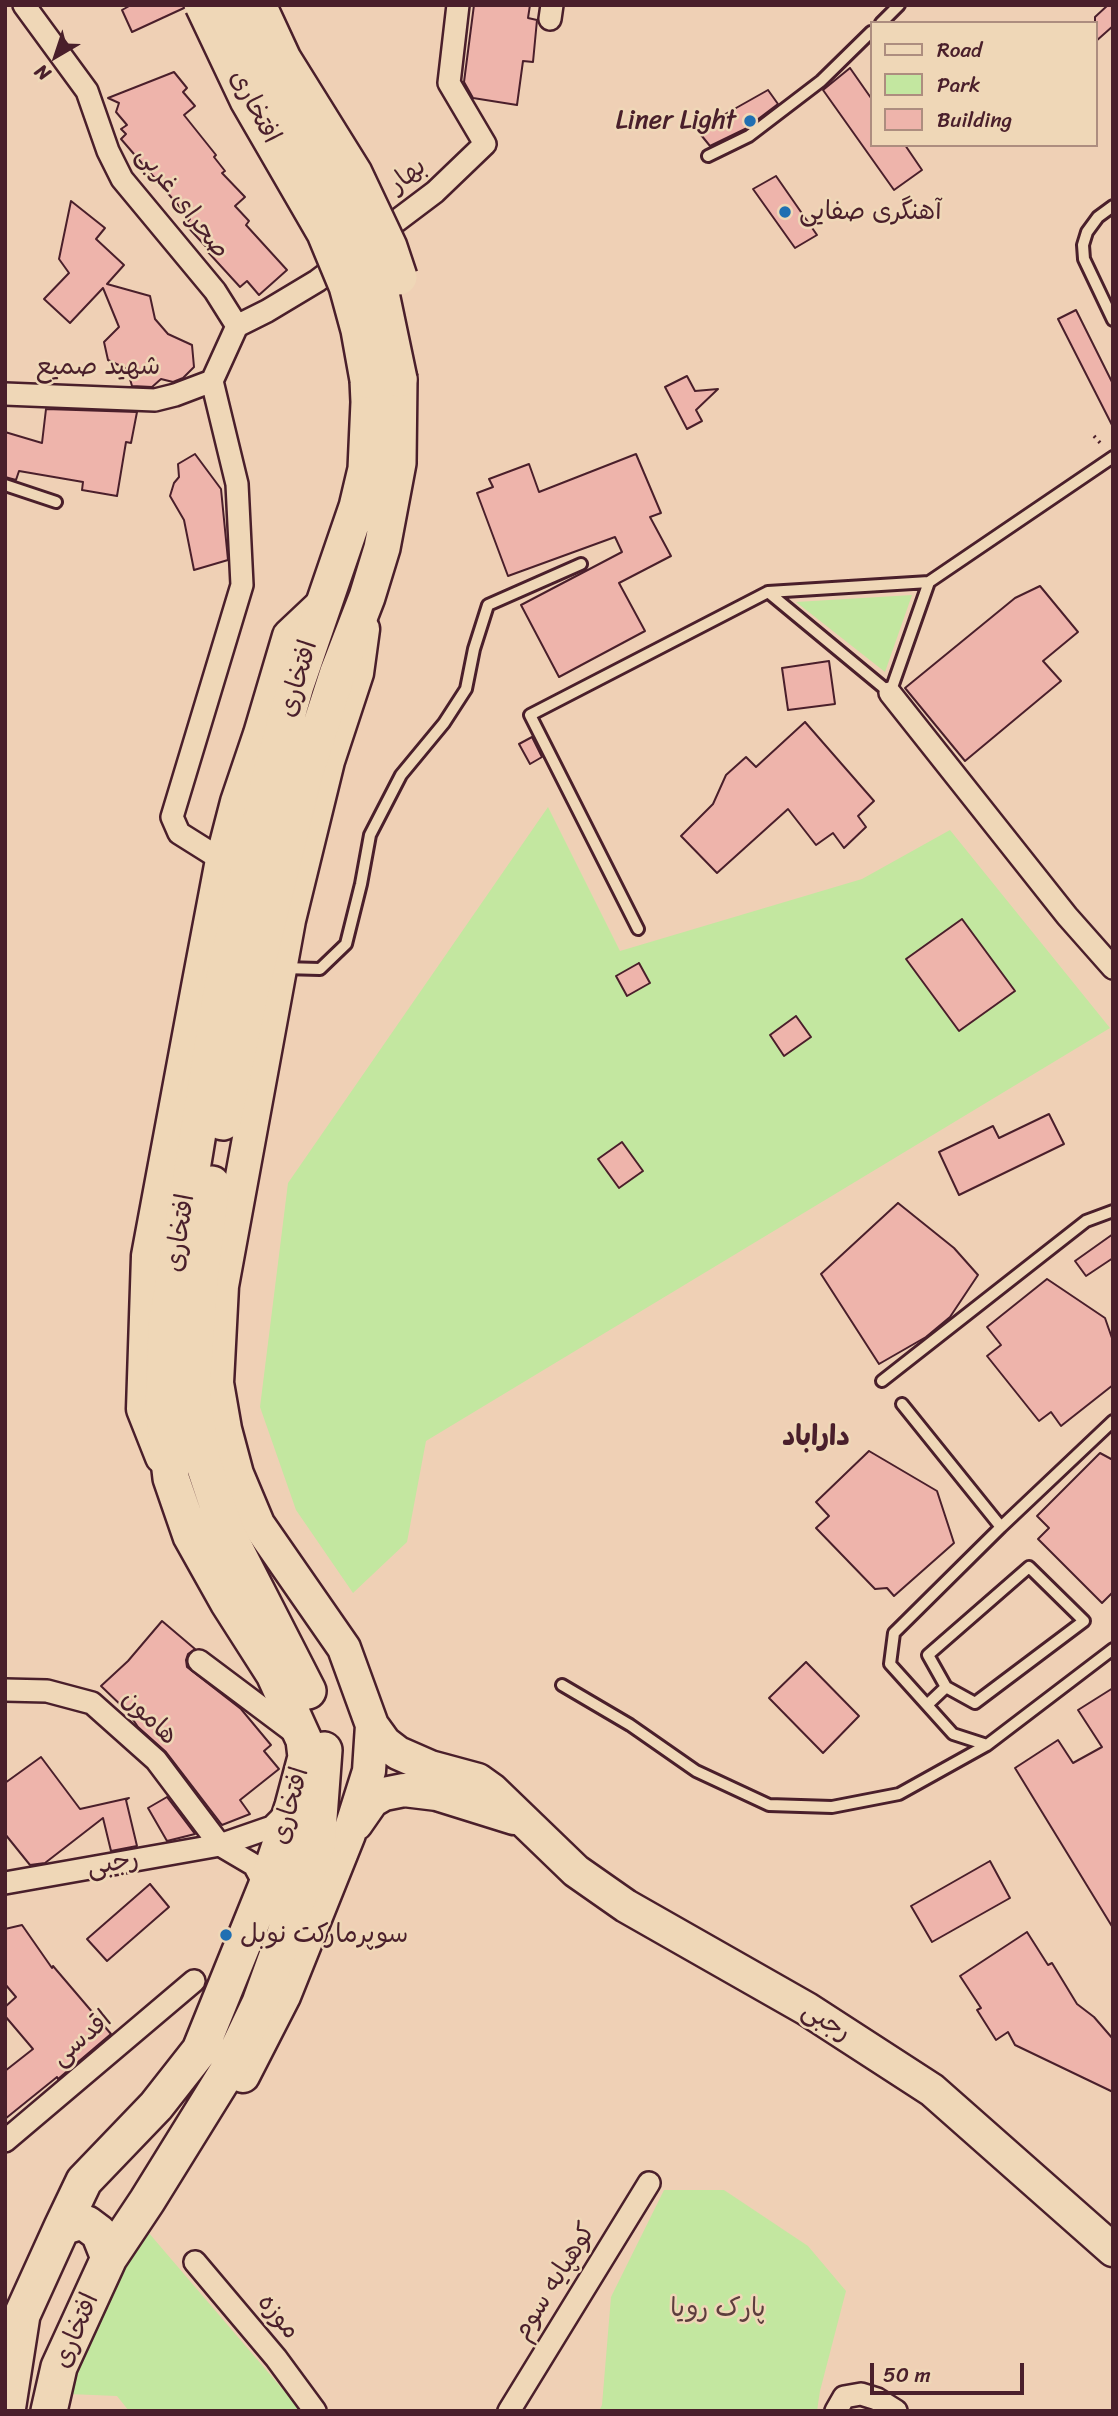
<!DOCTYPE html>
<html>
<head>
<meta charset="utf-8">
<style>
	body { margin:0 }
	#map { position:relative; width:1118px; height:2416px; overflow:hidden; background:#efd0b5; font-family:Sriracha,sans-serif }
	canvas { display:block }
	.frame { position:absolute; inset:0; border:7px solid #4a1f2b; pointer-events:none }
	.legend { position:absolute; left:870px; top:21px; width:228px; height:126px; box-sizing:border-box; background:#efd7b7; border:2px solid #ad8d7f; margin:0; padding:9px 12px; list-style:none; font-size:21px; color:#4a1f2b }
	.legend li { display:flex; align-items:center; gap:14px; height:35px }
	.legend b { width:35px; border:2px solid #ad8d7f }
	.north { position:absolute; left:21px; top:21px; width:70px; height:70px; -webkit-text-stroke:5px #efd7b7; paint-order:stroke; rotate:219deg; font-size:19px; font-weight:700; line-height:28px; text-align:center; color:#4a1f2b }
	.north::after { content:''; display:block; margin:auto; width:24px; height:32px; background:#4a1f2b; clip-path:polygon(50% 0,100% 100%,50% 72%,0 100%) }
	.scale { position:absolute; left:870px; top:2363px; width:154px; height:32px; box-sizing:border-box; border:4px solid #4a1f2b; border-top:0; padding-left:9px; font-size:21px; line-height:24px; white-space:nowrap; color:#4a1f2b; -webkit-text-stroke:5px #efd7b7; paint-order:stroke }
</style>
</head>
<body>
<div id="map">
<canvas width="1118" height="2416"></canvas>
<div class="frame"></div>
<ul class="legend">
<li><b style="height:9px;background:#efd7b7"></b>Road</li>
<li><b style="height:19px;background:#c3e7a0"></b>Park</li>
<li><b style="height:19px;background:#eeb4ab"></b>Building</li>
</ul>
<div class="north">N</div>
<div class="scale">50 m</div>
</div>
<script>
const c = document.querySelector('canvas').getContext('2d');
c.lineJoin = 'round';
function paint(path, color) { c.fillStyle = color; c.fill(path, 'evenodd'); }
const shape = rows => new Path2D(rows.map(r => 'M' + r).join(''));
function trace(path, color, width, dash) { c.strokeStyle = color; c.lineWidth = width; c.lineCap = dash ? 'butt' : 'round'; c.setLineDash(dash || []); c.stroke(path); }
function label(font, color, halo, rows, align = 'center') {
  c.font = font + ' Sriracha,"Playpen Sans Arabic",sans-serif'; c.lineWidth = 5; c.setLineDash([]); c.textBaseline = 'middle'; c.strokeStyle = halo; c.fillStyle = color; for (const [text, x, y, turn = 0] of rows) {
    c.save(); c.translate(x, y); c.rotate((+turn || 0) * Math.PI / 180); c.textAlign = isNaN(turn) ? turn : align; if (halo) c.strokeText(text, 0, 0); c.fillText(text, 0, 0); c.restore();
  }
}
paint(shape([
	[912,595,885,672,796,602],
	[548,807,620,951,862,879,950,830,1110,1028,426,1441,407,1542,353,1593,296,1510,260,1407,288,1183],
	[664,2190,724,2190,808,2246,846,2291,820,2391,817,2411,599,2411,602,2405,611,2297],
	[148,2232,297,2406,300,2411,129,2411,117,2396,69,2394,120,2271]
]), '#c3e7a0');
const building = shape([
	[131,5,183,5,184,8,132,32,122,10,131,5],
	[474,5,530,5,528,18,537,20,533,62,523,61,517,105,473,98,464,82,474,5],
	[1108,5,1113,5,1113,26,1095,42,1095,17,1108,5],
	[850,68,871,98,871,145,905,145,922,170,894,190,823,90,850,68],
	[174,72,187,88,183,92,195,106,184,115,216,155,214,157,225,171,222,173,245,197,235,206,249,221,246,225,287,270,259,295,247,281,240,287,208,252,210,251,185,224,190,219,121,139,126,134,121,129,127,125,116,112,119,103,108,98,174,72],
	[768,90,778,104,745,129,710,146,697,130,768,90],
	[776,176,817,235,795,248,753,189,776,176],
	[71,201,105,228,96,239,124,265,107,284,150,296,155,319,168,334,192,345,194,367,183,378,173,382,161,379,152,387,132,386,127,369,108,360,104,342,119,327,103,288,70,323,44,299,69,273,59,259,71,201],
	[1076,310,1113,384,1113,427,1058,319,1076,310],
	[687,376,695,391,718,389,696,410,702,421,687,429,665,387,687,376],
	[46,409,137,412,131,443,126,442,117,496,82,490,83,482,19,471,16,480,5,477,5,432,42,443,46,409],
	[195,454,221,489,228,560,194,570,184,520,170,496,174,483,179,477,178,464,195,454],
	[636,454,661,513,650,517,671,556,619,583,645,631,559,677,521,605,622,552,615,537,508,576,477,493,493,487,489,479,529,464,539,492,636,454],
	[1040,586,1078,632,1043,661,1061,681,965,761,905,688,1015,598,1040,586],
	[829,661,835,704,788,710,782,668,829,661],
	[805,722,874,801,858,816,866,827,844,848,833,833,816,845,788,809,717,873,681,836,713,804,726,775,746,757,756,767,805,722],
	[532,737,542,757,530,764,519,744,532,737],
	[962,919,1015,991,959,1031,906,959,962,919],
	[639,963,650,983,627,996,616,976,639,963],
	[796,1016,811,1037,784,1056,770,1035,796,1016],
	[1049,1114,1064,1144,959,1195,939,1152,993,1126,999,1138,1049,1114],
	[622,1142,643,1171,619,1188,598,1159,622,1142],
	[898,1203,954,1248,978,1275,950,1317,926,1337,879,1364,821,1274,898,1203],
	[1113,1234,1113,1258,1086,1276,1075,1261,1113,1234],
	[1047,1279,1105,1318,1113,1341,1113,1385,1061,1426,1051,1412,1039,1421,987,1356,1001,1345,987,1327,1047,1279],
	[869,1451,937,1491,954,1543,894,1596,887,1588,875,1589,816,1528,829,1516,816,1502,869,1451],
	[1100,1453,1113,1460,1113,1592,1102,1603,1038,1539,1049,1528,1037,1516,1100,1453],
	[162,1621,195,1649,188,1654,186,1660,187,1667,241,1709,271,1745,264,1751,279,1769,240,1800,250,1814,222,1825,166,1752,138,1727,127,1711,101,1686,128,1661,162,1621],
	[806,1662,859,1716,823,1753,769,1698,806,1662],
	[1113,1688,1113,1928,1015,1768,1058,1740,1073,1763,1102,1747,1078,1710,1113,1688],
	[41,1757,80,1809,129,1798,126,1800,137,1846,111,1851,103,1818,45,1863,30,1865,5,1834,5,1783,41,1757],
	[167,1797,195,1834,167,1841,148,1808,167,1797],
	[990,1861,1010,1898,932,1942,911,1906,990,1861],
	[150,1884,169,1907,107,1961,87,1939,150,1884],
	[22,1925,52,1968,53,1966,111,2034,58,2079,57,2077,5,2119,5,2071,33,2049,5,2016,5,2007,16,1997,5,1984,5,1929,22,1925],
	[1027,1932,1048,1965,1052,1963,1077,2004,1094,2017,1113,2039,1113,2092,1015,2045,1008,2032,996,2040,977,2010,981,2008,960,1976,1027,1932]
]);
paint(building, '#eeb4ab');
trace(building, '#4a1f2b', 2);
const lane = shape([
	[881,23,899,5],
	[708,156,749,136,821,81,871,32],
	[1113,206,1098,217,1087,232,1083,245,1084,259,1113,320],
	[5,485,56,502],
	[768,592,890,693,929,582],
	[638,929,530,715,768,592,929,582,1113,457],
	[283,968,320,969,346,944,361,884,370,835,401,775,444,723,466,689,474,649,488,605,581,564],
	[882,1381,1086,1221,1113,1211],
	[902,1404,1001,1527],
	[562,1685,630,1725,696,1771,769,1805,832,1807,899,1794,987,1745,1113,1649],
	[927,1705,946,1687,928,1655,1029,1567,1084,1621,975,1703,946,1687],
	[987,1745,953,1734,890,1664,894,1633,1001,1527,1113,1421]
]);
const street = shape([
	[24,5,87,91,108,151,122,179,215,291,237,326],
	[550,19,552,5],
	[374,238,435,192,485,144,449,83,458,5],
	[237,326,267,311,317,281,345,260],
	[212,381,237,484,242,585,172,817,179,833,222,860],
	[5,394,155,400,175,395,212,381,237,326],
	[890,693,1067,916,1113,968],
	[199,1661,295,1733],
	[5,1690,47,1691,92,1703,156,1760,220,1845,254,1865,266,1887],
	[5,1883,220,1845,272,1827,288,1811],
	[5,2141,194,1981],
	[195,2262,276,2358,315,2411],
	[509,2411,649,2183],
	[836,2411,844,2397,861,2394,877,2399,896,2411]
]);
const secondary = shape([
	[162,1457,143,1409,148,1256,198,987,222,860,237,802,260,734,289,636,324,603],
	[372,1725,385,1743,398,1753,430,1767,478,1780,492,1790,576,1871,626,1906,807,2009,932,2090,1113,2250],
	[356,1824,372,1801,384,1794,404,1790,437,1794,514,1818],
	[243,2076,284,1996,349,1834,369,1771,372,1725,344,1648,258,1524,237,1474,225,1429,217,1383,222,1286,289,920,328,761,357,673,363,629]
]);
const primary = shape([
	[223,1122,253,982,305,774,338,672,367,597,382,548,398,463,399,379],
	[212,1184,200,1280,192,1391,202,1459,226,1531,308,1691],
	[62,2227,79,2222,87,2224,99,2233,109,2258],
	[7,2411,22,2315,62,2227,84,2181,156,2106,200,2050,266,1887,293,1806,306,1757,304,1740,274,1674,228,1602,191,1536,171,1478,163,1409,166,1327,222,987,271,772,296,685,357,507,366,469,369,402,368,380],
	[49,2411,59,2367,109,2258,147,2201,227,2072,260,2003,317,1845,324,1750]
]);
trace(lane, '#4a1f2b', 16);
trace(street, '#4a1f2b', 26);
trace(secondary, '#4a1f2b', 37);
trace(primary, '#4a1f2b', 40);
trace(shape([
	[1094,436,1102,445]
]), '#4a1f2b', 3.5, [2, 5]);
trace(lane, '#efd7b7', 10);
trace(street, '#efd7b7', 21);
trace(secondary, '#efd7b7', 32);
trace(primary, '#efd7b7', 35);
const primaryBridge = shape([
	[203,5,248,100,325,233,347,286,359,330,368,380],
	[230,5,249,48,368,259,382,298,399,379],
	[258,5,283,59,354,173,389,247,399,277]
]);
trace(primaryBridge, '#4a1f2b', 40, []);
trace(primaryBridge, '#efd7b7', 35);
for (const [x, y, r, color] of [
	[750,121,7,"#1f6fb2"],
	[785,212,7,"#1f6fb2"],
	[226,1935,7,"#1f6fb2"]
]) { const dot = new Path2D(); dot.arc(x, y, r, 0, 2 * Math.PI); c.fillStyle = color; c.fill(dot); trace(dot, '#efd7b7', 2.5); }
label('26px', '#4a1f2b', '#efd7b7', [
	["افتخاری",254,107,62],
	["بهار",408,176,-39],
	["صحرای غربی",182,203,52],
	["شهید صمیع",98,367],
	["افتخاری",299,679,-73],
	["افتخاری",181,1233,-81],
	["هامون",149,1718,44],
	["افتخاری",291,1806,-74],
	["رجبی",113,1864,-10],
	["رجبی",826,2022,32],
	["اقدسی",82,2039,-40],
	["کوهپایه سوم",555,2282,-58],
	["موزه",278,2317,50],
	["افتخاری",77,2331,-67]
]);
label('26px', '#4a1f2b', '#efd7b7', [
	["Liner Light",736,121,"right"],
	["آهنگری صفایی",799,212],
	["سوپرمارکت نوبل",240,1935]
], 'left');
label('26px', '#5c3d3d', '#efd7b7', [
	["پارک رویا",718,2309]
]);
label('bold 28px', '#4a1f2b', '#efd7b7', [
	["داراباد",816,1438]
]);
</script>
</body>
</html>
